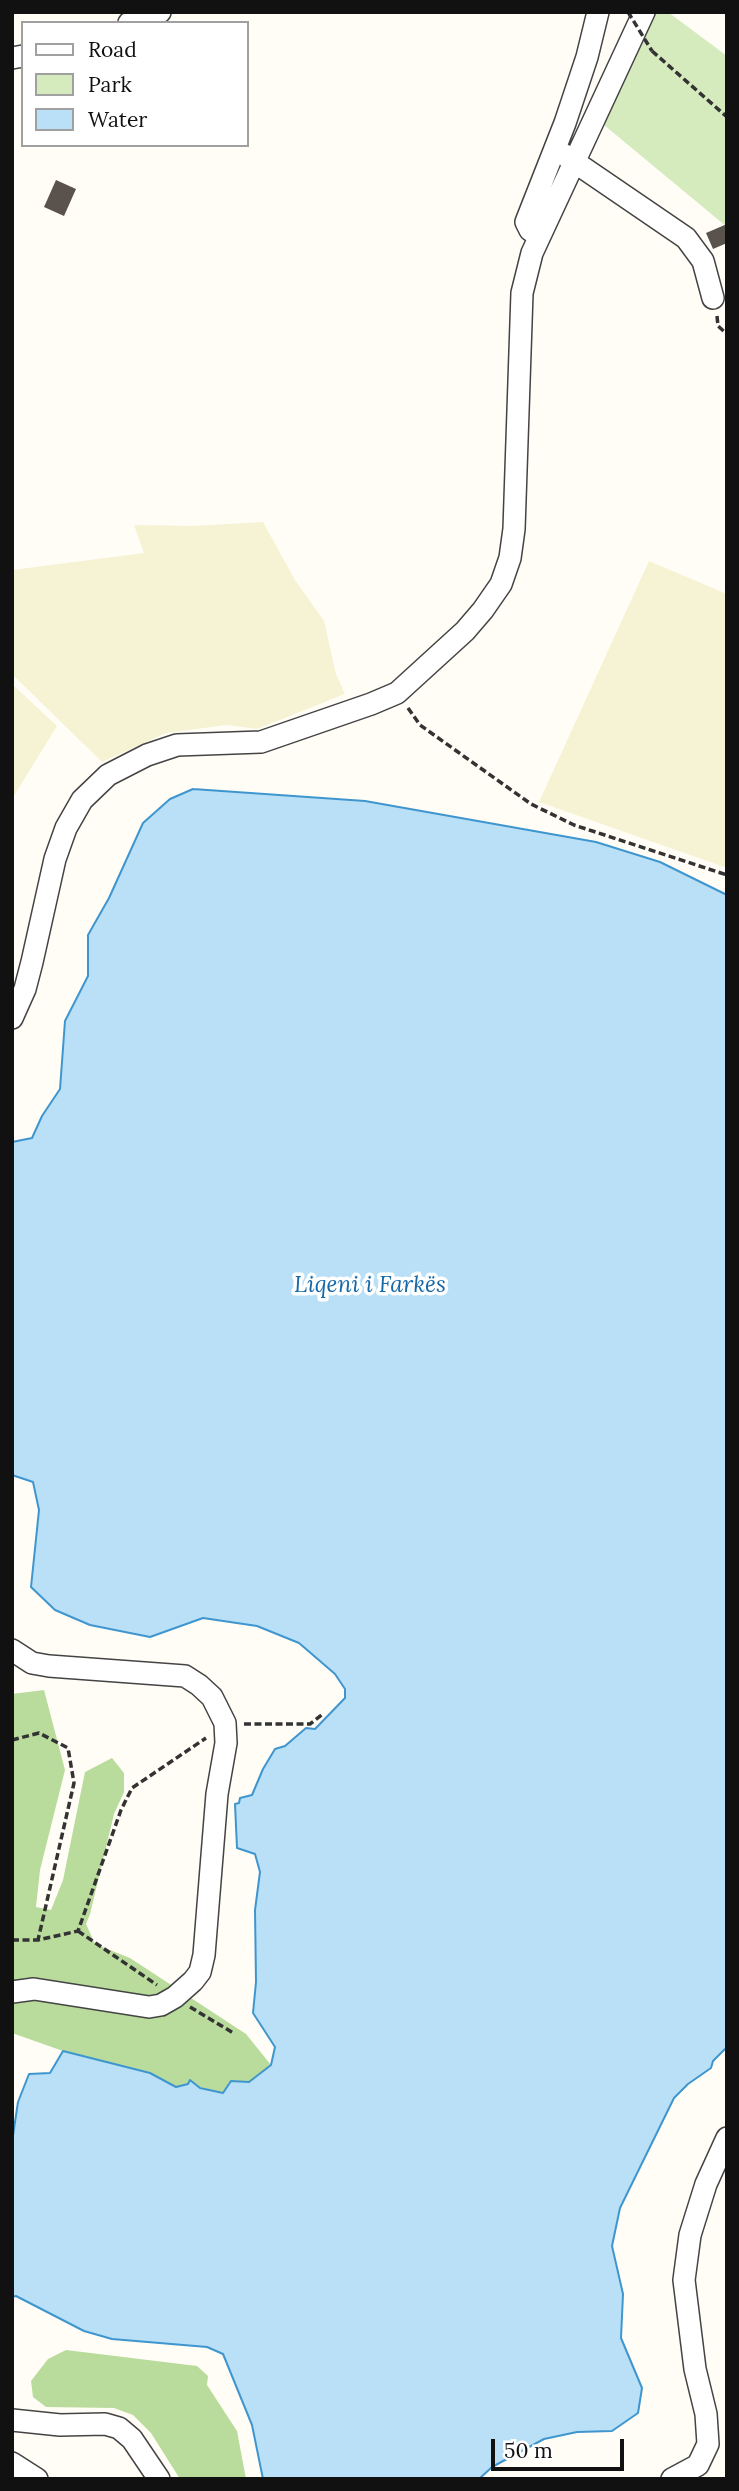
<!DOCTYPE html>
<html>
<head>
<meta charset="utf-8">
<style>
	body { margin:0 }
	#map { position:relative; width:739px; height:2491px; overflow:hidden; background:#fffdf5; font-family:Lora,serif }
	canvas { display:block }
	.frame { position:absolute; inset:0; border:14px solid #111; pointer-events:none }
	.legend { position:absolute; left:21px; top:21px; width:228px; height:126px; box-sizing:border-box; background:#fff; border:2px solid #a0a0a0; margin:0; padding:9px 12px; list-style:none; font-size:21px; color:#111 }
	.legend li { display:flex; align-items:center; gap:14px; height:35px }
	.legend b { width:35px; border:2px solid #a0a0a0 }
	.scale { position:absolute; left:491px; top:2439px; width:133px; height:32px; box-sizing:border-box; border:4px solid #111; border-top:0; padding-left:9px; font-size:21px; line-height:24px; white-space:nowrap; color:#111; -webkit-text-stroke:5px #fff; paint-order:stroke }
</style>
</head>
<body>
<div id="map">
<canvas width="739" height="2491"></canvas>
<div class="frame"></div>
<ul class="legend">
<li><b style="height:9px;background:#fff"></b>Road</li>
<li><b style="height:19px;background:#d5ebbd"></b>Park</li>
<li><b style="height:19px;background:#b9e0f7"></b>Water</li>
</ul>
<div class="scale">50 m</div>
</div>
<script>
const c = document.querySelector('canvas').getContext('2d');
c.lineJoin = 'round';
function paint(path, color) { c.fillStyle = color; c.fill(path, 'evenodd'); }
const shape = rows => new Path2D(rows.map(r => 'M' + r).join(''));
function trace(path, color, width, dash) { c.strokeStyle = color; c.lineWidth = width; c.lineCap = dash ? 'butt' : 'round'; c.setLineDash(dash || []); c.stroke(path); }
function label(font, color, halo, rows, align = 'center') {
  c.font = font + ' Lora,serif'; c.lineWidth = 7; c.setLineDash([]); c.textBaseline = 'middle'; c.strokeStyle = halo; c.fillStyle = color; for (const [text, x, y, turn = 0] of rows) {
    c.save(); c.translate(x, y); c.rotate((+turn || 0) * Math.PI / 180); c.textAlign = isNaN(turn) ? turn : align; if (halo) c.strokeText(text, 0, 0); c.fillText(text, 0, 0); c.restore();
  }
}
paint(shape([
	[263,522,295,580,324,621,336,674,345,694,257,729,227,725,166,733,102,762,12,674,12,570,144,553,134,525,193,526],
	[649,561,727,594,727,868,539,802],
	[12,684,57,726,12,799]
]), '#f6f3d4');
paint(shape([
	[649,12,668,12,727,56,727,227,598,120]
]), '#d5ebbd');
paint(shape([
	[44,1690,65,1770,40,1870,36,1907,51,1910,63,1880,85,1772,112,1758,124,1773,124,1792,114,1814,90,1914,86,1924,95,1944,130,1958,246,2034,271,2065,249,2082,223,2093,188,2084,176,2087,150,2073,63,2051,12,2033,12,1694],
	[66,2350,197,2366,208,2376,207,2385,237,2431,246,2479,180,2479,151,2433,133,2415,114,2408,46,2407,33,2397,31,2381,48,2359]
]), '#b9dc9c');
const water = shape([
	[193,789,365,801,596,842,660,862,727,895,727,2047,713,2061,711,2068,688,2084,674,2098,620,2208,612,2246,623,2294,621,2338,642,2388,638,2413,612,2431,577,2432,544,2439,492,2467,479,2479,263,2479,252,2425,223,2354,207,2347,112,2339,84,2331,16,2296,12,2297,12,2142,18,2102,29,2074,50,2073,63,2051,150,2073,176,2087,188,2084,190,2080,200,2088,223,2093,231,2081,249,2082,271,2065,275,2047,253,2013,256,1982,255,1910,260,1872,255,1854,237,1848,235,1804,239,1803,240,1798,252,1795,263,1769,275,1749,285,1746,306,1728,315,1729,345,1698,345,1689,335,1674,299,1643,257,1626,203,1618,150,1637,90,1625,55,1610,31,1587,39,1510,33,1482,12,1475,12,1142,32,1138,42,1116,60,1089,65,1021,88,976,88,935,109,898,143,823,170,799,193,789]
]);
paint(water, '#b9e0f7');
trace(water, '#3f96cf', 2);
paint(shape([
	[56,180,76,189,64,216,44,207],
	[727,224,727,243,713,249,706,233]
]), '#5a524d');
const minor = shape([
	[129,23,160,12],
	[12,58,23,56],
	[563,154,686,238,703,261,713,298],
	[539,236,530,230,526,222,565,123,587,57,598,12],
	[12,1018,25,989,32,962,55,859,66,828,82,800,108,775,147,755,177,745,261,742,371,704,397,693,465,631,483,610,501,584,510,558,514,529,522,293,532,253,644,12],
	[12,1650,32,1663,49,1666,185,1676,199,1685,212,1697,225,1723,226,1743,217,1794,204,1955,200,1972,193,1981,175,1997,161,2005,149,2007,34,1989,12,1992],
	[12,2420,60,2425,105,2424,119,2428,132,2439,159,2479],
	[12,2463,37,2479],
	[672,2479,698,2465,708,2444,706,2414,695,2369,684,2280,690,2235,706,2184,727,2138]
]);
trace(minor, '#444', 24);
trace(shape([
	[652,51,727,117],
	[717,316,718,326,727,334],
	[408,708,420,725,531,804,574,825,727,875],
	[244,1724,310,1724,324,1713],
	[12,1740,39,1733,68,1748,74,1783,38,1940],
	[78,1931,157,1985],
	[12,1940,38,1940,78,1931,121,1810,132,1788,206,1738],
	[190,2007,235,2034]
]), '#333', 3.5, [7, 3.5]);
trace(minor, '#fff', 21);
trace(shape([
	[628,12,652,51]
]), '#333', 3.5, [7, 3.5]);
label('italic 23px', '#1768a6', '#fff', [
	["Liqeni i Farkës",370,1285]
]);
</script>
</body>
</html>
